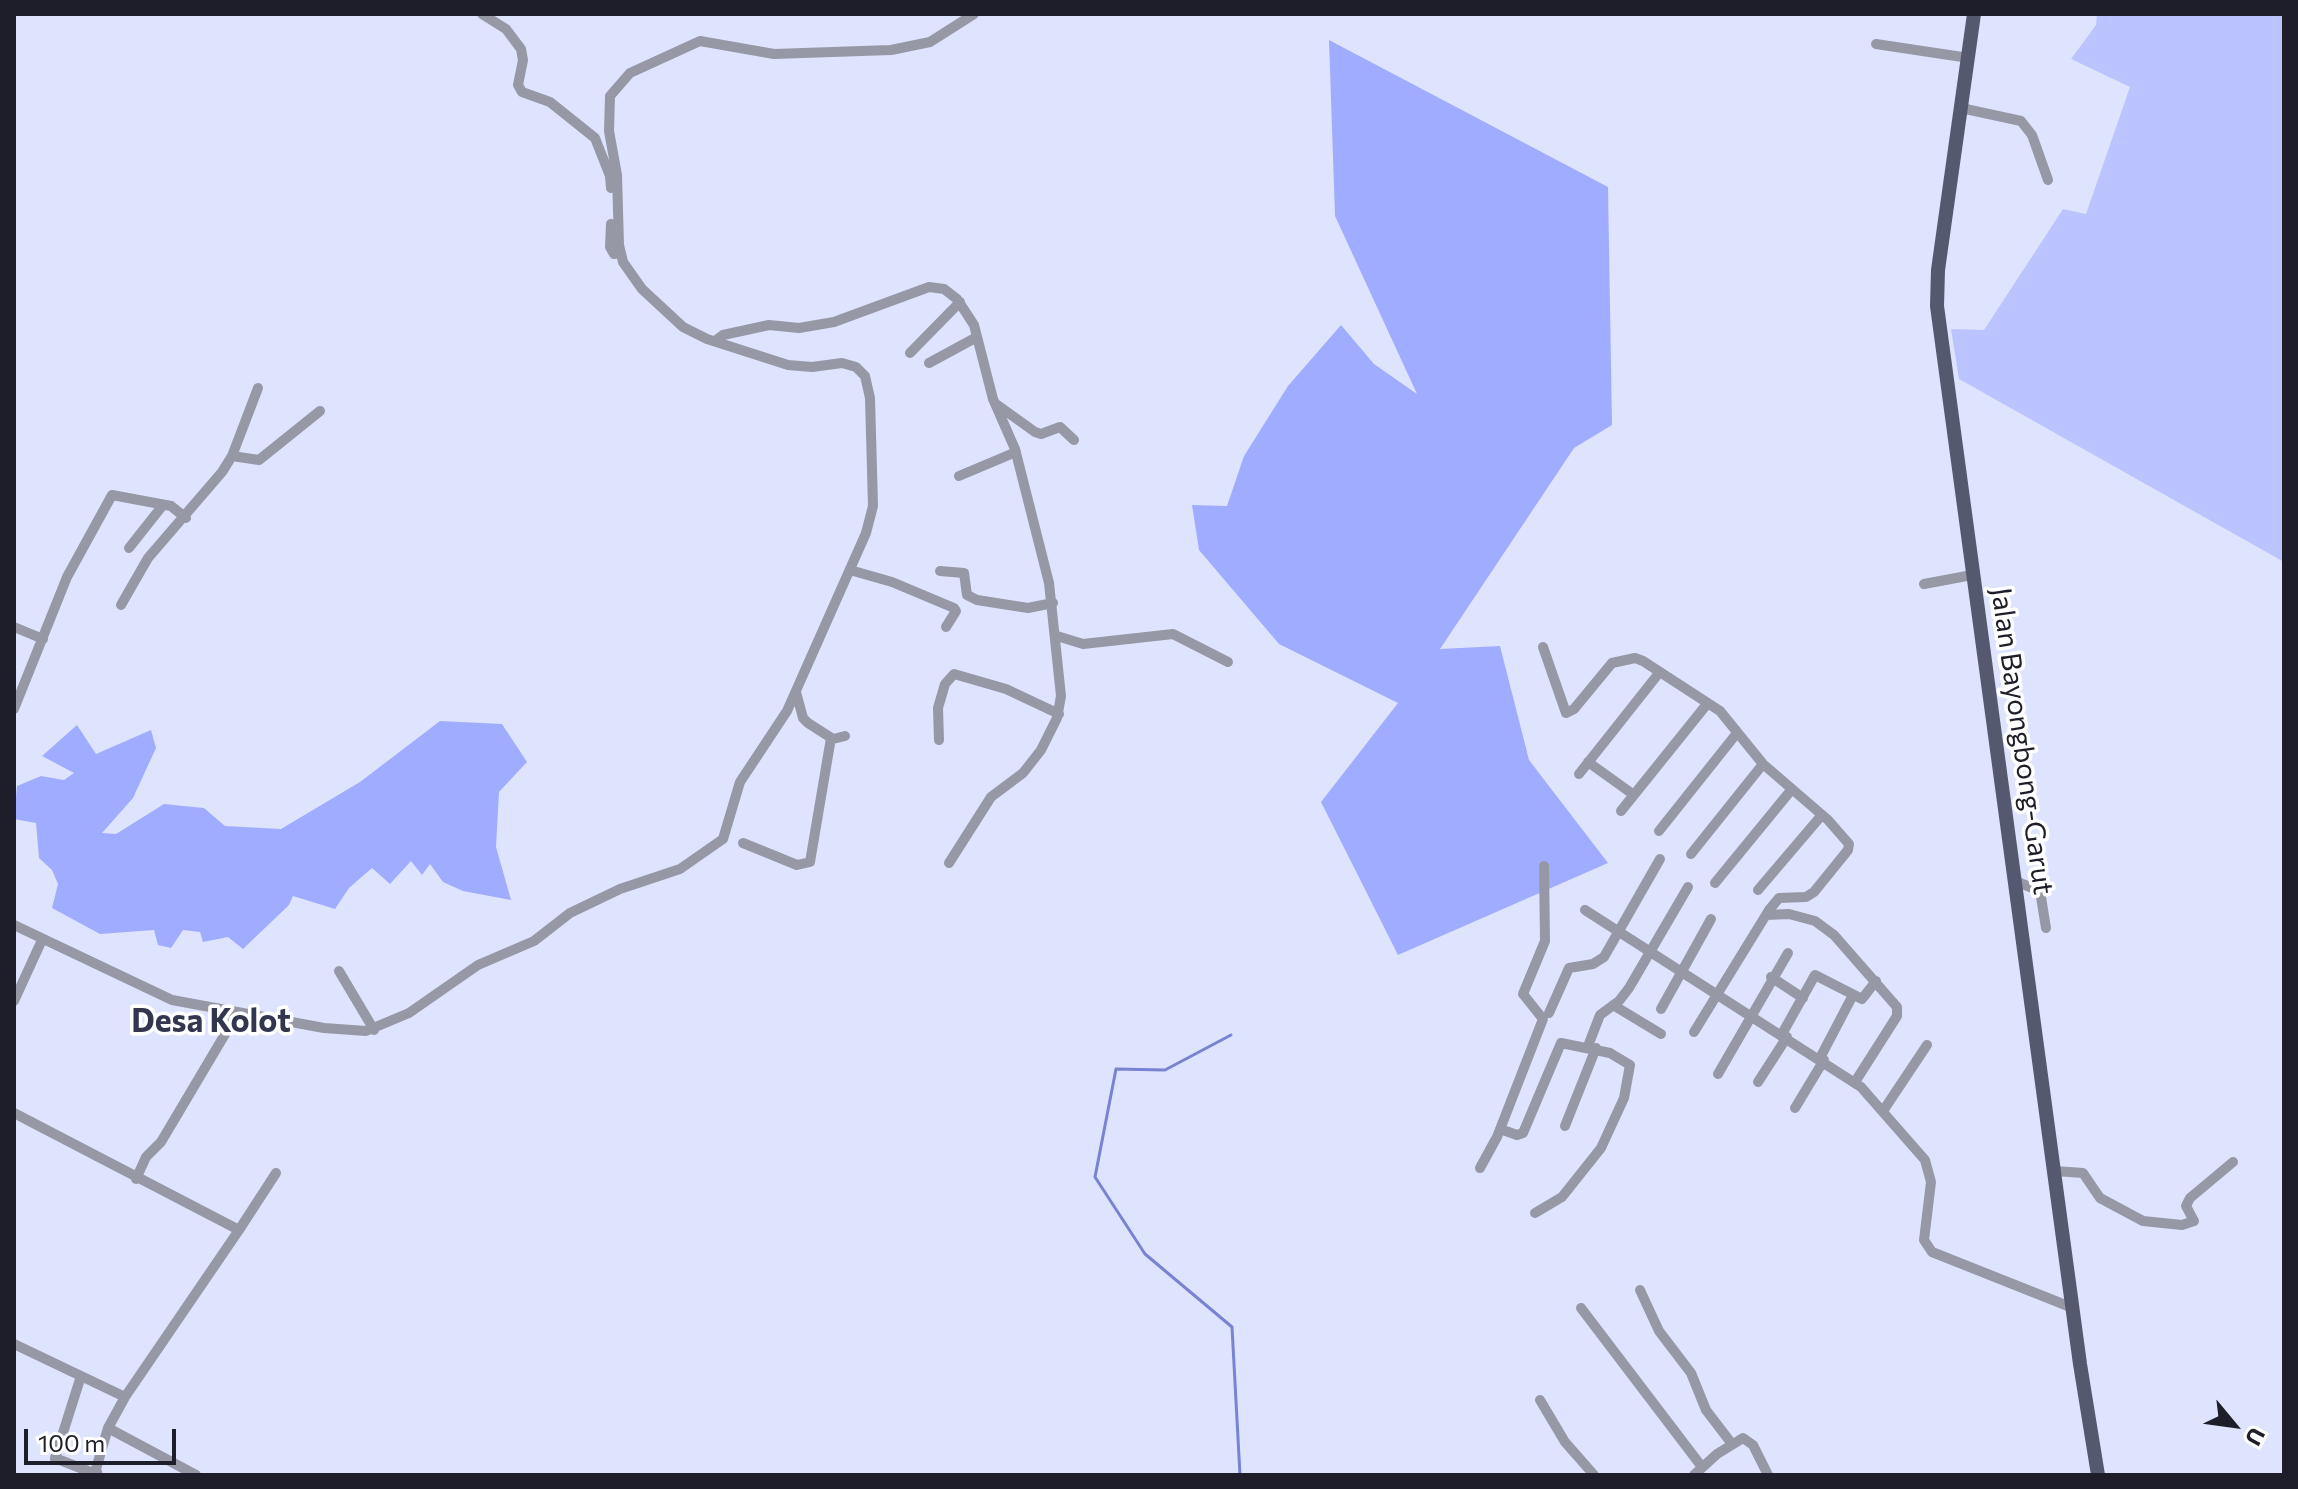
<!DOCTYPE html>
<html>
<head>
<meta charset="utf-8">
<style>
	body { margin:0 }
	#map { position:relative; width:2298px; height:1489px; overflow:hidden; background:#dfe4fe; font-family:Commissioner,sans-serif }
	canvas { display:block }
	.frame { position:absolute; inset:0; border:16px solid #1d1e2a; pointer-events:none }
	.north { position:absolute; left:2194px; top:1385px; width:80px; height:80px; -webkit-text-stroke:6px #fff; paint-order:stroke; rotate:119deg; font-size:22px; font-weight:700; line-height:32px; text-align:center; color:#1d1e2a }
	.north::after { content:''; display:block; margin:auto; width:28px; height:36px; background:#1d1e2a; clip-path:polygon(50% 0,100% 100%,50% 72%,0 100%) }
	.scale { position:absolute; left:24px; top:1429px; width:152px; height:36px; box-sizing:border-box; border:4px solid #1d1e2a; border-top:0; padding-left:10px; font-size:24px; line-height:28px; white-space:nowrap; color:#1d1e2a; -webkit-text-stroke:6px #fff; paint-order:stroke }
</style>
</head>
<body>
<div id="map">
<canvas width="2298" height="1489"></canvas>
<div class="frame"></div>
<div class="north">U</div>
<div class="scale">100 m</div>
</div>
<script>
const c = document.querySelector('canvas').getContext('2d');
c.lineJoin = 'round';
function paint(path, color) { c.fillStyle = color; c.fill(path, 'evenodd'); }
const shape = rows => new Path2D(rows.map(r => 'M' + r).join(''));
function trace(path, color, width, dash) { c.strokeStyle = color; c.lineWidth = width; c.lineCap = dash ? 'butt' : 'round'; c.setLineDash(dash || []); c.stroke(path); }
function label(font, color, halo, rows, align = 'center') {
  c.font = font + ' Commissioner,sans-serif'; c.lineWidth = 7; c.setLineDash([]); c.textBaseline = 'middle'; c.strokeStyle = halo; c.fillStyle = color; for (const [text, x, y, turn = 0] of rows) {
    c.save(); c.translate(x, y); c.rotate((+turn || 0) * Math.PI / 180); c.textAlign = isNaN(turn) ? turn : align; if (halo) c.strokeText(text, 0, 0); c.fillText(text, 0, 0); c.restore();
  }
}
paint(shape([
	[2097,14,2284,14,2284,562,1959,379,1951,329,1984,330,2063,209,2086,214,2130,87,2071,59,2096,25]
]), '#bbc4fe');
paint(shape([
	[1329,40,1608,187,1612,425,1574,448,1440,649,1500,646,1529,760,1608,863,1398,955,1321,802,1398,703,1279,644,1199,550,1192,505,1227,506,1244,456,1288,386,1341,325,1374,364,1417,394,1335,216],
	[440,721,502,724,527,762,499,792,496,847,511,900,463,891,443,882,430,864,422,875,411,861,390,884,372,868,349,888,335,909,293,896,289,905,243,949,228,937,203,942,200,932,183,930,171,948,158,945,154,930,100,934,52,908,58,884,52,870,39,858,36,823,14,819,17,786,41,776,64,780,74,773,42,756,77,725,96,754,151,730,156,748,133,798,102,833,116,834,164,804,204,808,225,826,281,829,360,782]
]), '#a0acff');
trace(shape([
	[1231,1035,1165,1070,1116,1069,1095,1177,1145,1254,1232,1327,1240,1475]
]), '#7983d2', 3);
trace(shape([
	[482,14,506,29,521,49,523,60,518,85,522,92,550,102,595,138,610,176,611,188],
	[1876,44,1969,58],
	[1961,108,2021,121,2032,135,2048,180],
	[611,224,610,247,614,254,621,253],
	[715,341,723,335,769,325,799,328,834,322,929,287,944,289,957,299,974,325,993,399,1015,449,1049,583,1061,696,1057,718,1041,750,1023,773,991,797,949,863],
	[910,353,960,302],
	[929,363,977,337],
	[996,404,1035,432,1041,434,1060,427,1074,440],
	[232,456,259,460,320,411],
	[959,476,1016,452],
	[129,548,163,505],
	[850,570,892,582,954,608,956,611,946,627],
	[940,571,964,573,967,595,977,600,1028,608,1053,603],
	[1924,584,1972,575],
	[121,605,148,558,222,472,232,456,258,388],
	[14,627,43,639],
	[1057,636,1083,644,1173,634,1228,662],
	[1543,647,1566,713,1574,709,1612,663,1635,658,1643,661,1720,711,1763,764,1828,820,1849,844,1848,850,1814,892,1806,897,1779,898,1769,910,1694,1032],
	[796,692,803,718,808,723,833,739,845,736],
	[14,709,67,577,112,495,171,506,186,518],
	[939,740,938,708,945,684,954,674,1006,689,1059,714],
	[1588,762,1634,795],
	[1579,774,1659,673],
	[1621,811,1707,704],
	[1659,831,1737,733],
	[743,843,797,865,810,862,831,738],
	[1691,854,1763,764],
	[2015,881,2040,891,2046,928],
	[1715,883,1792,789],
	[1758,890,1821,816],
	[1585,910,1861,1087,1925,1160,1931,1182,1924,1240,1932,1252,2073,1308],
	[1766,915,1789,914,1815,921,1834,935,1897,1007,1897,1016,1855,1082],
	[14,925,172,1000,324,1028,366,1031,409,1013,478,965,534,941,570,913,620,889,680,869,723,839,740,782,787,711,866,533,873,506,870,398,865,376,856,367,842,363,812,367,788,365,707,339,683,327,642,289,623,262,619,245,617,175,609,131,610,96,630,73,700,41,774,54,891,50,930,42,974,14],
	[339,971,374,1030],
	[1771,977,1803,998],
	[14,1001,42,940],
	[1613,1005,1661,1034],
	[1661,1009,1711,919],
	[1549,1013,1569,968,1593,964,1604,957,1660,859],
	[1782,1034,1815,975,1862,999,1876,981],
	[1588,1046,1600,1015,1619,1001,1629,988,1688,887],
	[1820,1058,1853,995],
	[1718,1074,1788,953],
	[1758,1082,1787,1037],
	[1795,1108,1824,1060],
	[1883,1111,1927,1045],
	[14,1113,239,1230,276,1173],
	[1565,1126,1596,1048],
	[1500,1129,1517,1135,1523,1133,1561,1043,1610,1053,1630,1065,1624,1098,1601,1148,1562,1197,1535,1213],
	[1480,1168,1497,1137,1543,1019,1523,994,1545,941,1544,866],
	[2055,1171,2083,1173,2100,1198,2143,1221,2182,1225,2194,1221,2186,1206,2190,1198,2233,1162],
	[136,1179,146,1157,161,1142,237,1014],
	[1640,1290,1659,1331,1691,1373,1706,1410,1732,1444],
	[1581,1308,1702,1467],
	[14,1344,125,1397,108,1428,96,1469,98,1475],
	[81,1376,55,1458,98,1475],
	[125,1397,239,1230],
	[1540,1400,1565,1442,1594,1475],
	[108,1428,196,1475],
	[1694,1475,1717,1454,1743,1438,1753,1445,1768,1475]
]), '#9698a6', 10);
trace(shape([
	[1974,14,1938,270,1937,306,2080,1364,2098,1475]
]), '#555970', 14);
label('28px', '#1d1e2a', '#fff', [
	["Jalan Bayongbong-Garut",2022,741,82]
]);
label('bold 32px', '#32364f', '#fff', [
	["Desa Kolot",211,1021]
]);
</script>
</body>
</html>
